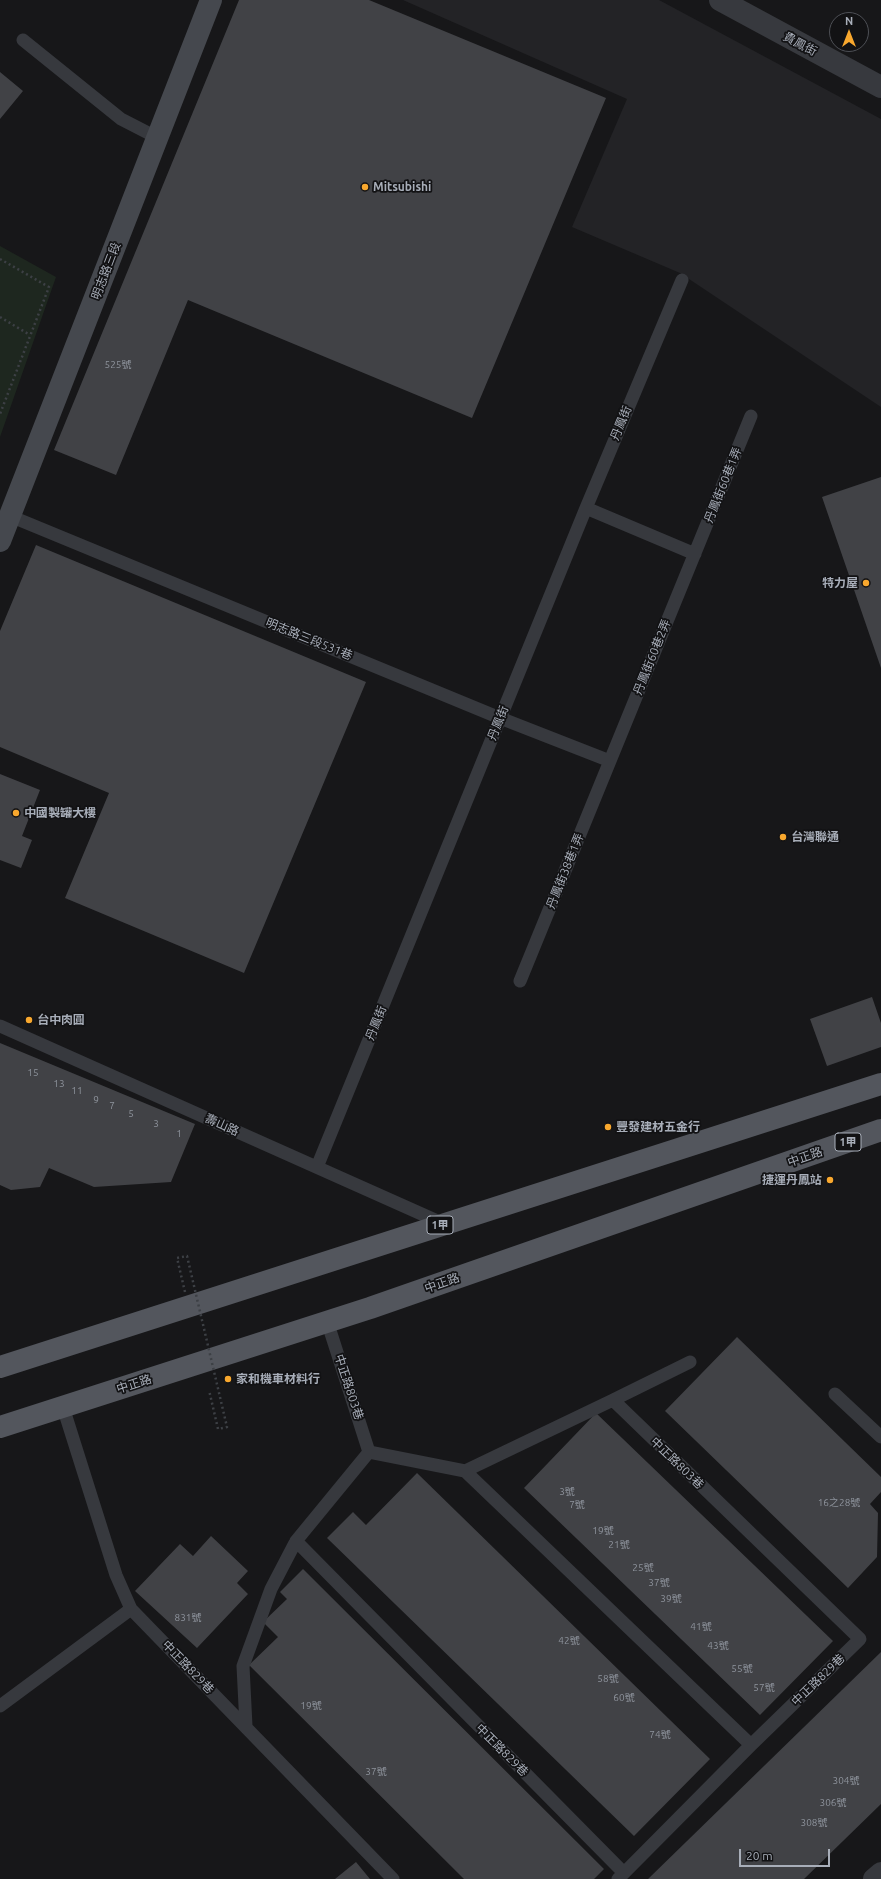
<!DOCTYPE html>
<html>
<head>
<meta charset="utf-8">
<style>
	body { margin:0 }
	#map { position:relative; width:881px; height:1879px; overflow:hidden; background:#171719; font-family:Ubuntu,sans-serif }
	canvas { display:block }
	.north { position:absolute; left:829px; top:12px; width:40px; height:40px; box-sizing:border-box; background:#121214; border:1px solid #4e5056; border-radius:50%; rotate:0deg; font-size:11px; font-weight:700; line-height:16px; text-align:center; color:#a8aeb9 }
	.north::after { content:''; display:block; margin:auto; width:14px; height:18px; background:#f9a82e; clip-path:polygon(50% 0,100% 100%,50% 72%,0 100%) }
	.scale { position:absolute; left:739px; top:1849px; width:91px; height:18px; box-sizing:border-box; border:2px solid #a8aeb9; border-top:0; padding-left:5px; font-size:12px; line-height:14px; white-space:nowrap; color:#a8aeb9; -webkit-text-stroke:3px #121214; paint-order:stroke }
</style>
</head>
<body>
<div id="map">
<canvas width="881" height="1879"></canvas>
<div class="north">N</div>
<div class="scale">20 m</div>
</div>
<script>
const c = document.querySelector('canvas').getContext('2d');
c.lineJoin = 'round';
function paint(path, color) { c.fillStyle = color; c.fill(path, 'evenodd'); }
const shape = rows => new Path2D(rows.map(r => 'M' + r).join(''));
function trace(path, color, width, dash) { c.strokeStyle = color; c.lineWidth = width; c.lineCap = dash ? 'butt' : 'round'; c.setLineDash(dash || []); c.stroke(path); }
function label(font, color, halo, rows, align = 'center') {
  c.font = font + ' Ubuntu,"Noto Sans TC",sans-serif'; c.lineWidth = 3.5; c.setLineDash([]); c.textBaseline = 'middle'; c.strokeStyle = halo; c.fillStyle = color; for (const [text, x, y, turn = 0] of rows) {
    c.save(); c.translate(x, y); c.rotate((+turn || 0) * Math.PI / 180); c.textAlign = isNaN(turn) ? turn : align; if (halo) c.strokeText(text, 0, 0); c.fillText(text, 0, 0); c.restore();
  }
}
paint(shape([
	[403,0,659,0,881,119,881,407,680,273,572,227,627,99]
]), '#232326');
paint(shape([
	[0,246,56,277,0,437]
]), '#1e271f');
paint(shape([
	[239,0,369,0,606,98,472,418,188,300,116,475,54,450],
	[0,72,23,91,0,119],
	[881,477,881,668,822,497],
	[36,545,366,682,244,973,65,898,109,793,0,747,0,631],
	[0,774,40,790,22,836,32,840,21,868,0,860],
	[872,997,881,1023,881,1047,827,1066,810,1019],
	[0,1043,195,1124,171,1182,94,1187,49,1168,40,1187,11,1190,0,1185],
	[737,1337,881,1477,881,1492,870,1504,878,1513,877,1557,848,1588,665,1411],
	[596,1413,833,1641,760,1715,524,1488],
	[417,1473,710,1759,634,1836,327,1538,353,1512,366,1525],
	[211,1536,248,1571,237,1583,248,1594,197,1648,135,1591,180,1544,193,1556],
	[303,1569,604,1869,594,1879,464,1879,249,1665,278,1637,263,1622,287,1599,280,1592],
	[881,1652,881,1804,804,1879,648,1879],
	[356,1862,370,1879,335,1879]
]), '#414246');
trace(shape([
	[0,259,49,287,0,414],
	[0,317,30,335]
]), '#3d4045', 2.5, [2, 3]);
trace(shape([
	[23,40,121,119,158,138],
	[586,508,695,554],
	[10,516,500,718,610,761],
	[520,981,751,416],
	[0,1026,444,1224],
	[317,1167,586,508,682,280],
	[327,1321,369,1452],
	[835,1394,881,1437],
	[613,1400,690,1362],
	[63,1407,116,1575,131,1609,393,1879],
	[465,1471,613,1400,860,1639,751,1745,618,1879],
	[296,1541,624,1873],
	[0,1706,131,1609],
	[246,1726,243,1666,271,1589,296,1541,369,1452,465,1471,751,1745]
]), '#37393e', 13);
trace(shape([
	[720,0,881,87],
	[874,1879,881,1873]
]), '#37393e', 22);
trace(shape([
	[0,541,211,0]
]), '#45484e', 22);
trace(shape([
	[0,1367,881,1084],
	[0,1427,370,1308,881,1130]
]), '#53565d', 22);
trace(shape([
	[185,1292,177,1258,187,1256,227,1427,218,1429,209,1390]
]), '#3d4045', 2.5, [2, 3]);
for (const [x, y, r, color] of [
	[365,187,4,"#f9a82e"],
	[866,583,4,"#f9a82e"],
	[16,813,4,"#f9a82e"],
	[783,837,4,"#f9a82e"],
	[29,1020,4,"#f9a82e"],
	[608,1127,4,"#f9a82e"],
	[830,1180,4,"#f9a82e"],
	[228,1379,4,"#f9a82e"]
]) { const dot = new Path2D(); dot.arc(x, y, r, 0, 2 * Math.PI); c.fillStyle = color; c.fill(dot); trace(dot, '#121214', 1.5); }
label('10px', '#8e939c', null, [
	["525號",118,365],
	["15",33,1073],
	["13",59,1084],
	["11",77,1091],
	["9",96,1100],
	["7",112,1106],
	["5",131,1114],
	["3",156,1124],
	["1",179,1134],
	["3號",567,1492],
	["16之28號",839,1503],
	["7號",577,1505],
	["19號",603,1531],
	["21號",619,1545],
	["25號",643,1568],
	["37號",659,1583],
	["39號",671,1599],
	["831號",188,1618],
	["41號",701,1627],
	["42號",569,1641],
	["43號",718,1646],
	["55號",742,1669],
	["58號",608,1679],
	["57號",764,1688],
	["60號",624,1698],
	["19號",311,1706],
	["74號",660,1735],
	["37號",376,1772],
	["304號",846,1781],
	["306號",833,1803],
	["308號",814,1823]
]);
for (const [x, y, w] of [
	[848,1142,26],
	[440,1225,26]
]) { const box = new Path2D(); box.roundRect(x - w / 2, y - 9, w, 18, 3); c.fillStyle = '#121214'; c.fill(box); trace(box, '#a8aeb9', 1); }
label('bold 11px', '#a8aeb9', null, [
	["1甲",848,1142],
	["1甲",440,1225]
]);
label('12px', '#a8aeb9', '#121214', [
	["貴鳳街",800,44,28],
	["明志路三段",106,271,-69],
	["丹鳳街",621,423,-67],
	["丹鳳街60巷1弄",723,485,-68],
	["明志路三段531巷",309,639,22],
	["丹鳳街60巷2弄",652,657,-68],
	["丹鳳街",498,723,-68],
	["丹鳳街38巷1弄",565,871,-68],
	["丹鳳街",376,1023,-68],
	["壽山路",222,1125,24],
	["中正路",805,1157,-19],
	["中正路",442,1283,-19],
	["中正路",134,1384,-18],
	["中正路803巷",349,1387,72],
	["中正路803巷",677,1463,44],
	["中正路829巷",188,1667,46],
	["中正路829巷",818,1680,-44],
	["中正路829巷",502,1750,45]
]);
label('bold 12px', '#a8aeb9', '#121214', [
	["Mitsubishi",373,187],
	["特力屋",858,583,"right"],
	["中國製罐大樓",24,813],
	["台灣聯通",791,837],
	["台中肉圓",37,1020],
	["豐發建材五金行",616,1127],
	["捷運丹鳳站",822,1180,"right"],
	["家和機車材料行",236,1379]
], 'left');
</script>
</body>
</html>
